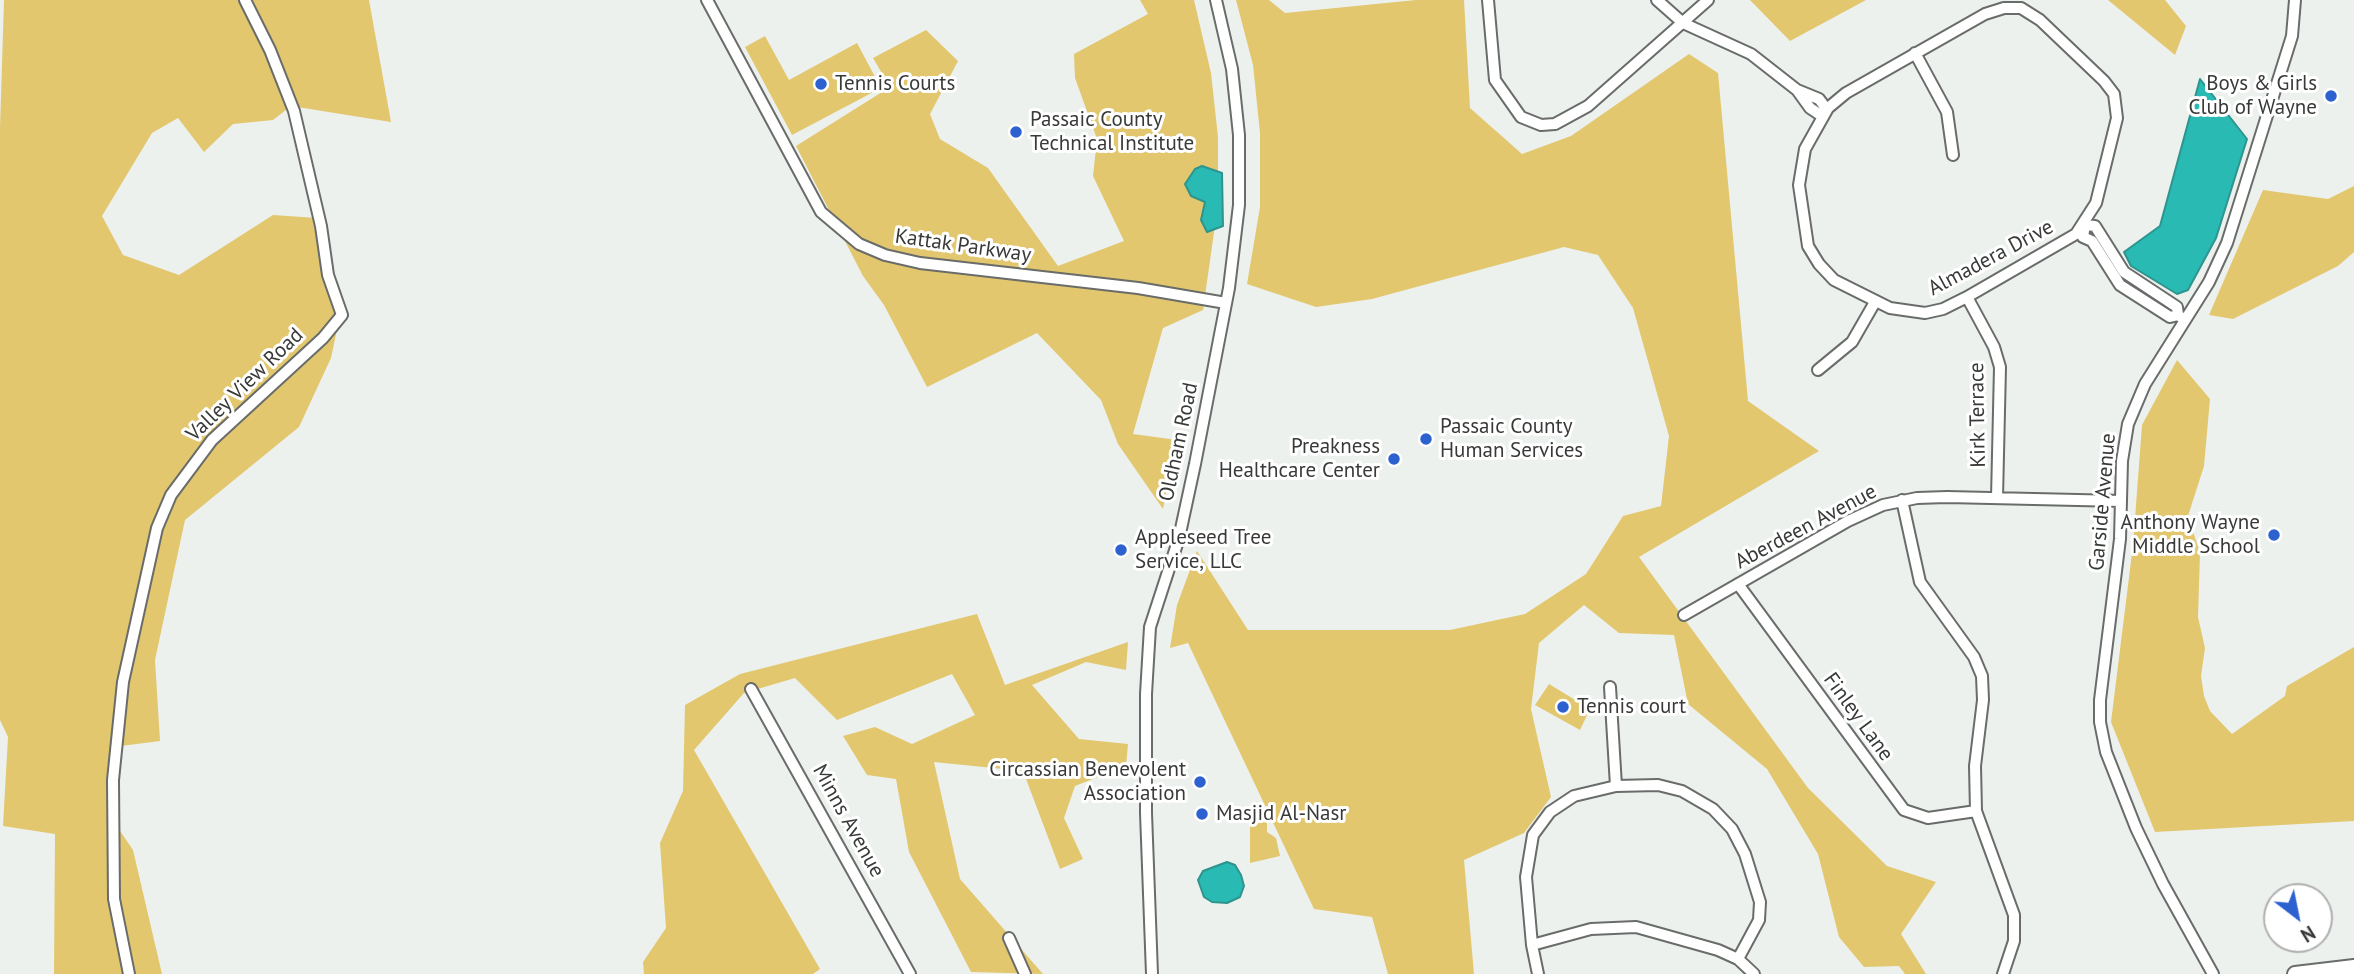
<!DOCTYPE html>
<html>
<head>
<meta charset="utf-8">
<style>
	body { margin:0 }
	#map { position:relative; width:2354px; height:974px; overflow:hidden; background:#edf1ed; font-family:"PT Sans",sans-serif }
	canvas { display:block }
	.north { position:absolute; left:2263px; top:883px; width:70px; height:70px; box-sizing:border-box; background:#fff; border:2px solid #afb0af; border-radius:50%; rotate:148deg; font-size:19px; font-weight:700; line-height:28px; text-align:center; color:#383a38 }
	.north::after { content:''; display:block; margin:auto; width:24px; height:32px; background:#2d61d0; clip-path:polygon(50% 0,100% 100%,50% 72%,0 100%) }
</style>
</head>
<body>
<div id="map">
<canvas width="2354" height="974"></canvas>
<div class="north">N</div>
</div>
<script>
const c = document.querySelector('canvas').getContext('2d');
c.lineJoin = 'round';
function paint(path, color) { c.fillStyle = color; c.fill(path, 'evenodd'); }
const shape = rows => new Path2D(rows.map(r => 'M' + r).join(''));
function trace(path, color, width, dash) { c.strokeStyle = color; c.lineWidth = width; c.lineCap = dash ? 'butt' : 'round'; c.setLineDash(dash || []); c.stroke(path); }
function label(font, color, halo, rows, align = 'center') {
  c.font = font + ' "PT Sans",sans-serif'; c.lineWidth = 6; c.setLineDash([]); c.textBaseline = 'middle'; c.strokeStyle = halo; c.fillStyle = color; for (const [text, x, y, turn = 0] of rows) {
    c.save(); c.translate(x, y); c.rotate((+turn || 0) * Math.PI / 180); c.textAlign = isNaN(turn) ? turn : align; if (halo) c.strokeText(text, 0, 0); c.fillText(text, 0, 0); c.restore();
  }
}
paint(shape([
	[4,0,369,0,391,122,291,106,273,120,233,124,204,152,178,118,152,133,102,216,123,255,179,275,273,215,317,218,338,325,331,358,299,427,185,520,155,660,160,741,113,747,110,816,133,850,162,974,54,974,55,834,3,826,8,737,0,720,0,128],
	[1140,0,1194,0,1211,73,1218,137,1218,204,1203,310,1163,328,1133,434,1177,440,1163,509,1118,444,1101,400,1037,333,927,387,884,305,863,276,796,146,890,87,873,58,926,30,958,61,930,114,940,139,988,168,1058,266,1124,241,1093,176,1097,139,1075,78,1074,54,1148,14],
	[1236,0,1269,0,1285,13,1416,0,1464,0,1470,108,1522,154,1571,136,1689,54,1718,73,1748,401,1819,451,1639,557,1808,788,1887,866,1936,882,1901,934,1926,974,1905,974,1899,966,1864,967,1839,937,1818,854,1767,769,1688,704,1674,635,1619,633,1584,605,1539,643,1531,709,1551,797,1524,833,1464,860,1474,974,1388,974,1372,917,1314,909,1188,643,1170,648,1177,605,1197,551,1248,630,1450,630,1525,614,1586,574,1623,516,1661,506,1669,436,1633,308,1598,255,1564,247,1372,299,1316,307,1247,284,1260,207,1260,133,1253,65],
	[1750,0,1866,0,1790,41],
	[2108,0,2165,0,2186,26,2175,55],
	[765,36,789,80,857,43,881,88,792,135,745,47],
	[2354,186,2354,252,2338,266,2233,319,2209,315,2263,190,2328,199],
	[2177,360,2210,399,2204,466,2188,516,2200,553,2198,617,2205,648,2201,676,2204,696,2210,711,2232,734,2285,696,2287,686,2354,647,2354,821,2155,832,2111,722,2133,545,2142,425],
	[977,614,1005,685,1128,642,1126,670,1086,662,1032,685,1079,739,1128,744,1126,766,1075,786,1064,818,1083,859,1060,869,1023,771,934,762,960,879,1043,974,971,972,909,852,896,779,867,775,843,736,875,727,912,744,975,715,952,674,837,720,795,678,744,693,694,750,820,969,813,974,644,974,643,962,666,928,660,843,683,791,685,705,740,674],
	[1549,684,1590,709,1580,730,1535,705],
	[1256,816,1267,816,1267,832,1276,838,1280,856,1250,863,1250,821]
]), '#e2c76f');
const water = shape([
	[2200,79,2247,139,2216,238,2188,290,2177,294,2131,266,2124,252,2160,226,2200,79],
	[1202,166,1222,173,1223,226,1207,232,1201,220,1205,202,1191,196,1185,184,1195,169,1202,166],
	[1227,862,1235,865,1241,875,1244,886,1240,897,1227,903,1212,902,1204,897,1198,880,1203,871,1227,862]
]);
paint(water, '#29bab3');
trace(water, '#2e948e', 2);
const minor = shape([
	[707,0,821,212,859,244,885,255,920,263,1138,288,1226,303],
	[1488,0,1495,80,1521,117,1541,125,1555,124,1588,106,1708,0],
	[1657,0,1683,23,1751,54,1797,90],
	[2004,8,2021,8,2040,20,2104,81,2114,94,2117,118,2096,203,2076,234,1967,297,1943,309,1925,313,1890,308,1834,280,1819,264,1808,246,1799,185,1805,149,1828,108,1846,93,1985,14,2004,8],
	[1915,53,1947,112,1953,155],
	[1797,90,1819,99,1825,107,1825,113,1819,114,1810,108,1797,90],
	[1967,297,1994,347,2000,367,1997,498],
	[2178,315,2177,307,2124,272,2095,226,2085,225,2083,237,2092,241,2120,285,2170,317,2178,315,2185,320],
	[1818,370,1852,342,1875,302],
	[1902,500,1920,582,1974,657,1982,676,1983,700,1975,766,1976,811,2014,915,2014,941,2003,974],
	[1738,584,1904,810,1928,818,1976,811],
	[1684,615,1848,521,1883,505,1917,498,1947,497,2121,501],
	[1610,687,1616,786],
	[751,689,910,974],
	[1009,938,1025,974],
	[1532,945,1591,929,1636,927,1718,950,1738,959,1754,974],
	[129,974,114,899,113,780,123,682,157,528,171,495,212,440,323,338,342,315,328,275,321,226,294,111,270,50,245,0],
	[1152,974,1146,813,1146,694,1150,627,1179,538,1195,464,1229,288,1239,205,1239,135,1232,69,1216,0],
	[1538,974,1532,945,1526,877,1533,835,1550,812,1574,796,1616,786,1658,785,1682,791,1713,809,1732,829,1745,854,1760,902,1759,920,1738,959],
	[2213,974,2163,884,2136,828,2106,752,2100,722,2100,700,2120,539,2122,461,2128,424,2145,384,2209,282,2227,243,2292,36,2295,0]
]);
const major = shape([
	[2295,974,2354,967]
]);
trace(minor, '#696c69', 14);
trace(major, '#696c69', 18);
trace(minor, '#fff', 10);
trace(major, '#fff', 14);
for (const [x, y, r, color] of [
	[821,84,7,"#2d61d0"],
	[2331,96,7,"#2d61d0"],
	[1016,132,7,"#2d61d0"],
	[1426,439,7,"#2d61d0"],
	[1394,459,7,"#2d61d0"],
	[2274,535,7,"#2d61d0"],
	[1121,550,7,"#2d61d0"],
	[1563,707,7,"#2d61d0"],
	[1200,782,7,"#2d61d0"],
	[1202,814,7,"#2d61d0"]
]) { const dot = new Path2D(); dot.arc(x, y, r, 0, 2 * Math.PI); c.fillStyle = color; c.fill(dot); trace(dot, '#fff', 2.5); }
label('21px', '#383a38', '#fff', [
	["Tennis Courts",835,84],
	["Boys & Girls",2317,84,"right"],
	["Club of Wayne",2317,108,"right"],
	["Passaic County",1030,120],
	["Technical Institute",1030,144],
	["Passaic County",1440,427],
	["Human Services",1440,451],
	["Preakness",1380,447,"right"],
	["Healthcare Center",1380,471,"right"],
	["Anthony Wayne",2260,523,"right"],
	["Middle School",2260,547,"right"],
	["Appleseed Tree",1135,538],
	["Service, LLC",1135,562],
	["Tennis court",1577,707],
	["Circassian Benevolent",1186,770,"right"],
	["Association",1186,794,"right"],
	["Masjid Al-Nasr",1216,814]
], 'left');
label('21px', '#383a38', '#fff', [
	["Kattak Parkway",963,246,8],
	["Almadera Drive",1991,258,-28],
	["Valley View Road",245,385,-44],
	["Kirk Terrace",1978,415,-91],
	["Oldham Road",1179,442,-78],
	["Garside Avenue",2103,502,-85],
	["Aberdeen Avenue",1806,527,-28],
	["Finley Lane",1858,717,54],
	["Minns Avenue",848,821,61]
]);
</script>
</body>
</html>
